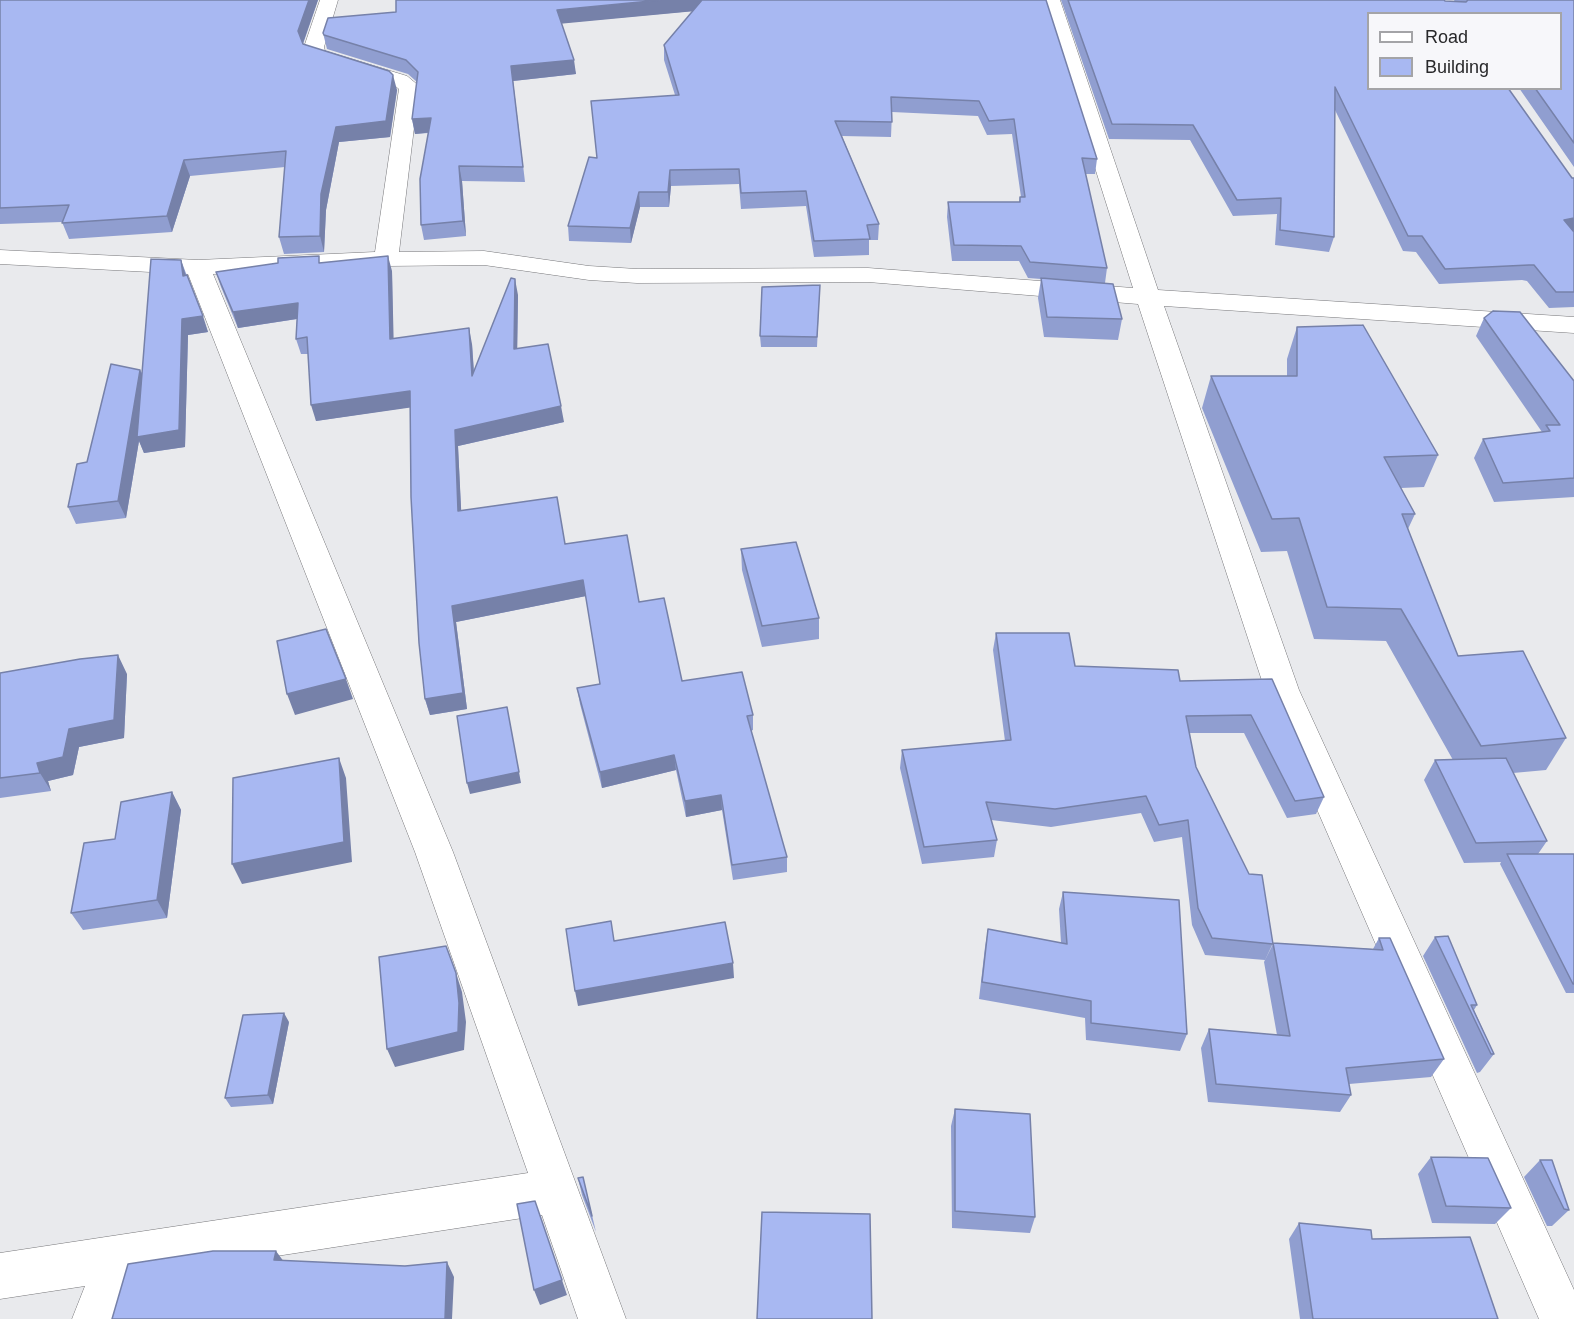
<!DOCTYPE html>
<html>
<head>
<meta charset="utf-8">
<style>
	body { margin:0 }
	#map { position:relative; width:1574px; height:1319px; overflow:hidden; background:#e9eaed; font-family:Helvetica,sans-serif }
	canvas { display:block }
	.legend { position:absolute; left:1367px; top:12px; width:195px; height:78px; box-sizing:border-box; background:#f7f7fa; border:2px solid #a4a4a7; margin:0; padding:8px 10px; list-style:none; font-size:18px; color:#28282a }
	.legend li { display:flex; align-items:center; gap:12px; height:30px }
	.legend b { width:30px; border:2px solid #a4a4a7 }
</style>
</head>
<body>
<div id="map">
<canvas width="1574" height="1319"></canvas>
<ul class="legend">
<li><b style="height:8px;background:#fff"></b>Road</li>
<li><b style="height:16px;background:#a8b8f2"></b>Building</li>
</ul>
</div>
<script>
const c = document.querySelector('canvas').getContext('2d');
c.lineJoin = 'round';
const shape = rows => new Path2D(rows.map(r => 'M' + r).join(''));
function trace(path, color, width, dash) { c.strokeStyle = color; c.lineWidth = width; c.lineCap = dash ? 'butt' : 'round'; c.setLineDash(dash || []); c.stroke(path); }
function paint(path, color) { c.fillStyle = color; c.fill(path, 'evenodd'); }
const street = shape([
	[320,0,338,0,324,47,325,51,407,76,419,86,399,252,484,251,589,266,637,269,868,268,1133,288,1042,0,1060,0,1158,290,1574,317,1574,333,1164,306,1299,690,1574,1290,1574,1319,1539,1319,1265,690,1138,304,868,282,637,283,589,280,484,265,386,266,213,274,453,852,626,1319,578,1319,542,1215,134,1278,120,1319,72,1319,85,1286,0,1299,0,1253,528,1173,415,852,188,274,0,264,0,250,198,260,375,252,399,89,393,84,309,58,304,47,320,0]
]);
trace(street, '#77777a', 1);
paint(street, '#fff');
paint(shape([
	[0,0,318,0,303,44,397,90,390,137,339,142,326,210,324,252,284,254,279,237,285,167,190,176,172,232,69,239,62,222,0,224],
	[1046,0,1097,159,1095,174,1085,174,1107,268,1105,283,1122,319,1118,340,1044,337,1038,298,1041,279,1028,278,1019,261,952,261,947,217,948,202,1019,202,1020,197,1021,197,1012,134,987,135,978,116,892,112,891,137,842,136,879,224,878,240,869,240,869,255,814,257,806,206,741,209,739,184,671,186,669,207,640,207,631,243,569,241,568,226,597,158,675,95,664,60,664,45,693,11,561,23,576,74,513,81,525,182,462,181,466,236,424,240,421,225,428,133,415,134,412,119,417,82,408,74,327,49,323,33,328,18],
	[1061,0,1444,0,1445,1,1455,2,1454,0,1574,0,1574,167,1519,88,1560,88,1560,14,1368,14,1572,178,1574,178,1574,307,1549,308,1527,281,1522,280,1439,284,1416,252,1403,251,1335,110,1334,237,1329,252,1275,245,1277,214,1233,216,1190,140,1109,139],
	[181,260,208,332,188,335,185,447,144,453,139,441,126,518,76,524,68,507,140,370,142,373],
	[321,263,392,271,393,338,472,344,474,371,518,295,517,349,564,422,458,446,461,510,565,544,639,602,682,681,753,715,753,730,751,731,787,857,787,872,733,880,722,810,686,817,676,770,602,788,580,704,577,688,600,684,586,596,456,622,467,709,430,715,425,699,410,407,316,421,308,354,301,354,296,339,297,319,238,328,221,287,216,272],
	[820,285,817,347,761,347,760,336],
	[1484,318,1574,381,1574,497,1494,502,1474,458,1483,439,1542,432,1476,336],
	[1297,327,1438,455,1424,487,1401,488,1415,514,1408,529,1458,656,1566,738,1546,770,1513,773,1547,841,1538,854,1574,854,1574,993,1566,993,1500,864,1501,862,1464,863,1424,780,1435,760,1453,760,1386,641,1314,639,1287,551,1261,552,1202,408,1211,376,1287,376,1287,359],
	[741,549,819,618,819,639,762,647,742,570],
	[996,633,1075,666,1180,681,1272,679,1324,797,1316,814,1287,818,1244,733,1189,733,1196,767,1273,944,1265,960,1205,955,1192,925,1182,837,1154,842,1141,813,1051,827,991,820,997,840,994,857,922,864,900,768,902,750,1005,741,993,650],
	[0,673,127,674,124,738,79,747,73,775,48,781,51,791,0,798],
	[172,792,181,810,167,918,83,930,71,913,115,839],
	[1063,892,1187,1034,1180,1051,1086,1040,1085,1018,979,999,985,947,988,929,1061,943,1059,909],
	[1435,937,1477,1005,1474,1010,1494,1054,1480,1072,1477,1073,1423,956],
	[1379,938,1444,1059,1431,1077,1349,1084,1351,1095,1340,1112,1208,1102,1201,1048,1209,1029,1277,1035,1264,962,1273,943,1373,949],
	[289,1022,273,1104,231,1107,225,1098],
	[955,1109,1035,1217,1030,1233,952,1228,951,1126],
	[1431,1157,1511,1208,1495,1224,1432,1223,1418,1174],
	[1540,1160,1569,1210,1552,1226,1547,1226,1524,1177],
	[583,1177,596,1232,582,1195,578,1178],
	[1299,1223,1372,1239,1498,1319,1300,1319,1289,1239]
]), '#909ed0');
paint(shape([
	[309,0,318,0,302,46,298,31],
	[661,0,706,0,706,10,558,24,557,10],
	[574,60,576,74,513,81,525,182,511,66],
	[393,75,397,90,390,137,339,142,326,210,324,252,320,236,321,194,336,127],
	[431,118,434,132,415,134,412,119],
	[184,160,190,176,172,232,167,216],
	[459,166,462,181,466,236,463,221],
	[670,170,671,186,669,207,668,192],
	[639,192,640,207,631,243,630,228],
	[1574,218,1574,232,1564,220],
	[388,256,392,271,394,355,390,339],
	[181,260,186,276,183,276],
	[515,279,518,295,517,365,514,349],
	[298,303,303,318,238,328,233,312],
	[203,316,208,332,188,335,185,447,144,453,139,441,126,518,118,501,140,370,147,387,182,319],
	[469,328,472,344,475,392,472,376],
	[410,391,414,407,316,421,311,405],
	[561,406,564,422,458,446,462,527,458,511,455,430],
	[583,580,586,596,456,622,467,709,430,715,425,699,452,606],
	[118,655,127,674,124,738,79,747,73,775,48,781,51,791,40,773,37,763,69,729],
	[346,679,353,699,295,715,287,694],
	[507,707,521,783,470,794,467,783],
	[674,755,676,770,602,788,600,772],
	[339,758,346,778,352,862,242,884,232,864],
	[172,792,181,810,167,918,157,900],
	[721,795,722,810,686,817,685,801],
	[733,963,734,978,578,1006,575,991],
	[456,973,462,992,466,1022,464,1050,395,1067,387,1049],
	[284,1013,289,1022,273,1104,268,1095],
	[276,1251,287,1266,274,1260],
	[447,1262,454,1277,452,1319,445,1319],
	[562,1280,567,1295,540,1305,534,1290]
]), '#7681a9');
const building = shape([
	[0,0,309,0,298,31,303,44,389,71,393,75,386,121,336,127,321,194,320,236,279,237,286,151,184,160,167,216,62,223,69,205,0,208,0,0],
	[396,0,661,0,557,10,574,60,511,66,523,167,459,166,463,221,421,225,420,179,431,118,412,119,418,72,406,60,324,35,323,33,328,18,396,12,396,0],
	[702,0,1046,0,1097,159,1082,158,1107,268,1030,262,1021,246,954,245,948,202,1020,202,1020,197,1025,197,1014,119,989,121,979,101,891,97,892,122,835,121,879,224,867,225,870,239,814,241,806,191,741,193,739,169,670,170,668,192,639,192,630,228,568,226,589,157,597,158,591,101,679,95,664,45,702,0],
	[1068,0,1444,0,1445,1,1466,2,1468,0,1574,0,1574,143,1535,88,1560,88,1560,14,1368,14,1368,88,1508,88,1572,178,1574,178,1574,218,1564,220,1574,232,1574,292,1556,292,1534,265,1529,265,1445,269,1422,236,1408,236,1335,87,1334,237,1280,230,1281,198,1237,200,1193,125,1112,124,1068,0],
	[319,256,319,263,388,256,390,339,469,328,472,376,511,278,515,279,514,349,548,344,561,406,455,430,458,511,557,497,565,544,627,535,639,602,664,598,682,681,742,672,753,715,747,716,787,857,732,865,721,795,685,801,674,755,600,772,577,688,600,684,583,580,452,606,463,693,425,699,419,643,411,497,410,391,311,405,307,337,296,339,298,303,233,312,216,272,278,263,278,258,319,256],
	[151,259,181,260,183,276,187,275,203,316,182,319,179,430,137,437,151,259],
	[1041,278,1113,284,1122,319,1047,317,1041,278],
	[820,285,817,337,760,336,762,287,820,285],
	[1493,311,1520,312,1574,381,1574,478,1503,483,1483,439,1550,431,1546,425,1560,425,1484,318,1493,311],
	[1363,325,1438,455,1384,457,1415,514,1402,514,1458,656,1523,651,1566,738,1481,746,1401,609,1327,607,1299,518,1272,519,1211,376,1297,376,1297,327,1363,325],
	[111,364,140,370,118,501,68,507,77,464,87,462,111,364],
	[796,542,819,618,762,626,741,549,796,542],
	[326,629,346,679,287,694,277,641,326,629],
	[996,633,1069,633,1075,666,1178,670,1180,681,1272,679,1324,797,1295,801,1251,715,1186,716,1196,767,1249,874,1262,875,1273,944,1212,938,1198,908,1188,820,1159,825,1146,796,1055,809,986,802,997,840,924,847,902,750,1011,740,996,633],
	[118,655,114,720,69,729,63,757,37,763,40,773,0,778,0,673,80,659,118,655],
	[507,707,519,772,467,783,457,716,507,707],
	[339,758,344,842,232,864,233,778,339,758],
	[1506,758,1547,841,1476,843,1435,760,1506,758],
	[172,792,157,900,71,913,84,843,115,839,121,802,172,792],
	[1507,854,1574,854,1574,984,1573,984,1507,854],
	[1063,892,1179,900,1187,1034,1091,1023,1091,1001,982,982,988,929,1067,944,1063,892],
	[611,921,614,941,725,922,733,963,575,991,566,929,611,921],
	[1448,936,1477,1005,1471,1005,1494,1054,1491,1054,1435,937,1448,936],
	[1379,938,1390,938,1444,1059,1346,1068,1351,1095,1216,1084,1209,1029,1290,1036,1273,943,1383,950,1379,938],
	[446,946,456,973,459,1003,458,1032,387,1049,379,957,446,946],
	[284,1013,268,1095,225,1098,243,1015,284,1013],
	[955,1109,1030,1114,1035,1217,955,1211,955,1109],
	[1431,1157,1488,1158,1511,1208,1446,1206,1431,1157],
	[1540,1160,1552,1160,1569,1210,1564,1209,1540,1160],
	[583,1177,592,1216,578,1178,583,1177],
	[535,1201,562,1280,534,1290,517,1204,535,1201],
	[762,1212,870,1214,872,1319,757,1319,762,1212],
	[1299,1223,1371,1230,1372,1239,1470,1237,1498,1319,1313,1319,1299,1223],
	[213,1251,276,1251,274,1260,405,1266,447,1262,445,1319,112,1319,128,1264,213,1251]
]);
paint(building, '#a8b8f2');
trace(building, '#7681a9', 1.5);
</script>
</body>
</html>
